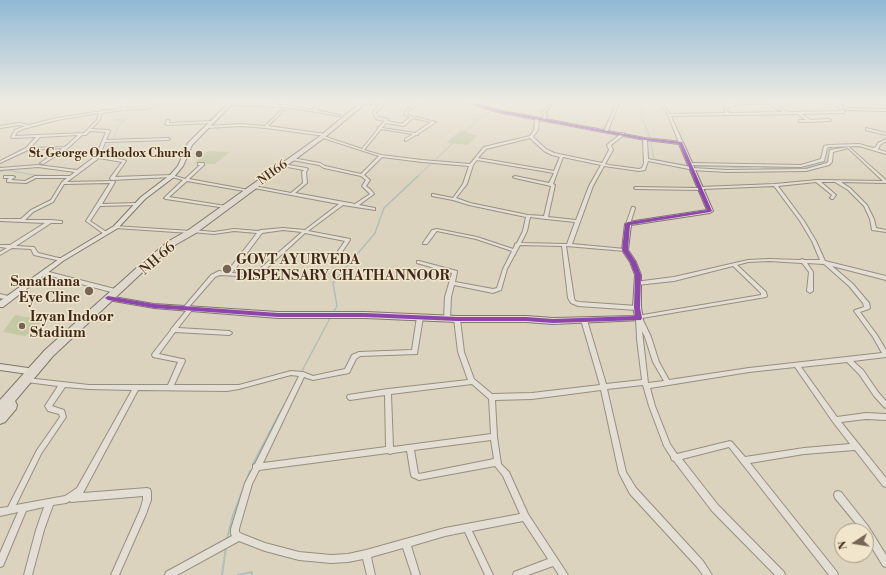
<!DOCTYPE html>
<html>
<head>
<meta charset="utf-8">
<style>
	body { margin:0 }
	#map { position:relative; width:886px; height:575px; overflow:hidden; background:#dcd3be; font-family:"Libre Bodoni",serif }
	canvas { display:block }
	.north { position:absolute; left:834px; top:523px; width:40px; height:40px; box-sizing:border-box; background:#f1e6cc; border:1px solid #aa9a86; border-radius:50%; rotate:258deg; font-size:11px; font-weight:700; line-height:16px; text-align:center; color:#3f281c }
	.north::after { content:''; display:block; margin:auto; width:14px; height:18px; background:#766455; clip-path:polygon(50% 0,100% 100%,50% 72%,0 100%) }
</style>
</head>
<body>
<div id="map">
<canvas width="886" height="575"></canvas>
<div class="north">N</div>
</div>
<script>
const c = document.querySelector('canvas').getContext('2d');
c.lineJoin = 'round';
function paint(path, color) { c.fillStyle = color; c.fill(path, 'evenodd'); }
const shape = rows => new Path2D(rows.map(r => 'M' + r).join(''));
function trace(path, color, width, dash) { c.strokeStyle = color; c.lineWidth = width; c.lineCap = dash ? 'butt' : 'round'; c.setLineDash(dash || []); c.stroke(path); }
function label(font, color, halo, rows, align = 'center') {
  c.font = font + ' "Libre Bodoni",serif'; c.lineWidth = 3; c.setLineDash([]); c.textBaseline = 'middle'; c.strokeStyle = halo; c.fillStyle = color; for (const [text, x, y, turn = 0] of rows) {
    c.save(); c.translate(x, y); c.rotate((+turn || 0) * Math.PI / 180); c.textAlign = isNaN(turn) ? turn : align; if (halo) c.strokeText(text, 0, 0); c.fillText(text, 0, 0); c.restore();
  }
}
paint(shape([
	[461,130,477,136,468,145,446,143],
	[208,151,230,152,215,164,194,163],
	[15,315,44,320,25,336,3,332]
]), '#c5c8a4');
trace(shape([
	[641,102,642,117,650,138],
	[113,140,118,127,125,120,114,120],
	[651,141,654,159,685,165],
	[840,147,862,147],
	[867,149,886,154],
	[104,151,110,143],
	[434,161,475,122,488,113,511,102],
	[694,166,752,168],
	[762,168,805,168,827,161,828,150,835,147],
	[0,172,6,170,34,175,68,176],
	[417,177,432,163]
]), '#aec0b7', 1);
trace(shape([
	[333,313,337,306,333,283,375,233,384,208,418,176],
	[302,371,330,318],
	[284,406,299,376]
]), '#aec0b7', 1.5);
trace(shape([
	[253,464,284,405],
	[227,539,233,515,250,471],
	[222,575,226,547],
	[238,575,252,572,252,575]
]), '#aec0b7', 2);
const street = shape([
	[125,102,127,102,125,108,144,107,166,102,170,102,144,109,123,110,102,113,99,121,91,129,109,130,110,131,106,140,168,138,170,139,168,140,105,142,100,156,124,160,126,161,115,177,172,175,185,179,200,165,198,165,198,163,204,163,204,165,189,179,249,190,250,190,250,192,187,181,169,197,226,206,228,207,226,208,166,199,164,198,165,197,183,180,172,177,111,180,110,178,122,162,99,158,67,182,114,181,115,182,102,204,137,203,138,203,138,205,100,206,90,221,108,233,106,234,104,234,86,221,110,183,64,184,53,202,33,212,25,220,51,220,62,221,62,223,51,223,16,246,34,247,38,253,63,259,63,261,61,261,34,255,31,249,12,248,0,255,0,252,7,248,0,247,0,245,10,245,45,223,0,221,0,219,21,219,22,218,31,210,51,200,62,182,67,178,36,178,26,183,7,182,7,180,9,178,4,178,4,176,13,176,15,177,11,180,25,181,35,176,70,176,75,172,38,167,0,170,0,168,38,165,77,170,96,156,106,132,90,131,86,135,82,135,68,148,43,164,40,163,63,148,28,150,0,163,0,161,26,148,36,137,12,138,11,137,15,130,25,126,19,125,0,128,0,126,19,123,29,125,57,118,122,108,125,102],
	[99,113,97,120,84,133,15,136,17,132,23,129,57,120,99,113],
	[78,135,65,147,30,148,40,137,78,135],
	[264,102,266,102,267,104,287,105,313,110,316,104,314,102,317,102,319,104,316,110,340,115,339,116,287,107,268,126,326,134,326,136,325,136,266,128,241,126,207,128,205,127,207,126,241,124,265,126,285,107,230,105,229,104,230,103,264,104,264,102],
	[363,102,368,102,383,104,383,106,376,112,378,117,388,119,387,121,402,124,410,117,404,115,406,110,417,102,420,102,408,111,407,115,436,122,418,134,418,135,416,135,406,141,405,141,405,139,413,134,381,129,364,150,381,155,422,160,470,164,484,147,530,136,534,130,535,119,537,118,539,119,538,130,533,137,546,149,554,153,602,163,609,150,607,145,608,144,622,133,624,133,624,135,611,145,613,150,605,164,609,165,639,169,642,168,644,163,643,139,645,138,647,139,648,159,691,167,693,168,727,170,806,169,827,163,828,162,830,150,849,147,886,180,886,183,841,182,850,188,867,205,874,219,876,228,886,230,886,232,872,230,870,219,864,206,848,190,835,182,821,182,836,195,833,199,832,199,830,198,832,195,816,182,778,186,804,221,816,241,825,261,886,276,886,280,832,266,853,284,869,303,870,308,869,309,860,312,877,335,886,350,886,357,853,361,863,370,878,392,886,401,886,408,884,407,874,396,859,374,847,362,801,367,837,417,866,413,886,414,886,420,866,419,841,422,886,478,886,487,883,486,855,450,804,454,750,463,837,572,838,575,829,575,729,447,682,459,718,505,784,572,785,575,775,575,712,511,674,461,672,460,671,458,671,457,664,446,649,406,643,385,607,389,626,472,636,488,703,561,712,575,703,575,697,567,630,494,619,473,601,390,532,399,495,400,497,437,501,464,509,472,528,514,568,575,559,575,553,566,528,575,513,575,514,572,548,559,523,521,472,531,493,575,485,575,465,532,445,536,411,546,420,575,412,575,403,548,371,557,375,575,367,575,363,559,348,562,331,563,299,560,265,551,239,541,177,575,165,575,166,572,232,536,231,534,231,529,245,483,253,468,253,465,255,464,299,376,291,375,239,389,227,391,138,390,83,493,147,488,150,489,151,492,151,500,146,514,119,575,111,575,140,510,143,500,143,496,71,502,70,501,66,503,53,505,44,530,32,575,24,575,36,530,44,507,26,511,3,566,0,567,0,553,18,512,0,516,0,508,8,507,37,450,60,417,59,414,48,411,45,406,58,386,27,382,25,382,24,380,25,378,27,378,89,385,168,385,178,362,153,357,152,355,153,353,171,330,171,329,172,328,186,311,183,310,182,309,183,308,211,275,219,271,227,272,257,233,234,231,214,234,192,232,190,233,116,228,114,227,114,226,191,231,193,230,214,232,234,229,258,231,261,230,283,228,305,230,339,204,254,188,252,187,254,186,291,193,303,183,302,172,304,170,282,166,281,165,283,164,306,168,308,169,306,172,307,183,295,193,355,204,370,194,362,186,366,180,361,176,324,168,319,165,292,160,290,159,292,158,320,163,325,166,361,174,379,156,320,137,323,136,362,149,378,129,378,127,379,127,385,121,376,119,373,112,380,105,364,103,363,102],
	[413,118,431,122,415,133,382,128,386,123,404,126,413,118],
	[530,138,544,151,552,155,560,157,554,171,478,158,486,149,530,138],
	[848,148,883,181,817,180,775,184,701,187,699,188,635,187,634,188,636,189,701,190,703,189,774,186,800,221,812,241,820,260,804,260,802,259,800,260,769,259,748,260,674,277,635,282,635,283,637,285,674,281,733,266,761,293,761,295,637,316,636,318,637,339,642,380,606,384,587,320,586,319,584,318,582,319,581,320,600,385,532,393,492,394,474,379,464,352,460,319,459,318,457,317,455,318,454,319,458,352,468,380,388,389,348,395,347,397,348,399,350,400,385,395,386,447,263,463,304,377,313,380,349,373,356,359,360,356,417,354,423,317,422,316,418,316,417,317,412,350,359,352,352,355,345,369,313,376,303,372,291,371,239,385,174,385,185,361,184,359,182,359,159,354,175,332,229,335,231,334,232,333,231,332,229,331,178,328,192,310,191,309,188,308,215,277,220,275,257,277,305,233,345,241,336,254,336,255,340,255,350,240,350,239,308,231,343,205,375,210,375,208,359,205,374,194,371,190,366,186,370,180,364,175,382,157,422,162,469,166,463,184,453,198,433,194,432,194,432,196,453,200,469,205,526,217,523,231,517,243,515,244,515,245,513,249,477,237,437,229,432,230,423,243,423,244,427,244,436,232,437,231,476,239,512,251,503,269,497,288,493,289,455,282,457,272,457,271,419,261,417,261,417,263,452,273,445,297,444,319,445,320,447,321,449,320,450,319,451,297,454,285,493,293,501,290,507,269,520,245,562,246,568,298,571,303,578,306,637,310,639,309,640,308,637,306,579,302,575,301,574,298,566,246,625,251,627,250,625,249,572,244,593,186,604,166,639,171,645,170,648,161,689,169,691,170,727,172,806,171,829,165,832,162,833,152,848,148],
	[563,157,601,165,589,186,576,220,548,217,555,185,553,184,563,157],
	[477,160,554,173,549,183,515,176,513,177,515,178,551,186,544,216,528,215,470,203,456,198,467,184,473,165,477,160],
	[530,217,546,219,575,222,567,244,521,243,527,231,530,217],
	[283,230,302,232,254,274,232,273,262,233,283,230],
	[769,261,802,263,809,272,807,291,810,293,813,291,813,272,807,263,824,264,849,286,863,303,864,307,855,310,854,311,873,337,882,353,749,368,669,380,659,362,651,337,642,318,766,297,767,296,766,292,737,265,748,262,769,261],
	[642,331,645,337,653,362,664,381,648,383,642,331],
	[795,367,833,422,850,444,804,448,745,457,732,442,730,441,677,454,670,444,655,406,650,388,749,372,795,367],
	[472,384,489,399,491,434,393,447,391,394,472,384],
	[65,387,89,389,132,390,77,488,65,496,16,505,41,454,66,417,64,410,52,406,65,387],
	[491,440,494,459,419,474,418,473,414,450,491,440],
	[407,451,411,475,412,477,419,480,495,466,503,476,520,514,445,528,366,550,348,554,331,555,299,552,265,543,242,534,239,532,239,529,252,484,259,470,388,453,390,454,393,453,407,451],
	[552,102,554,102,545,112,547,116,545,121,543,121,542,120,544,116,542,112,552,102],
	[617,102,619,102,608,131,605,132,604,131,617,102],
	[659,102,661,102,670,114,726,113,725,111,725,107,730,104,740,102,830,102,829,103,772,103,787,112,842,111,838,107,839,106,845,112,844,113,802,114,810,120,829,119,831,120,829,121,809,122,799,122,799,120,806,120,798,114,671,116,683,143,681,144,679,143,668,115,659,102],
	[740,104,770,104,770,105,783,112,730,113,727,111,727,108,732,106,740,104],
	[167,120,169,120,169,123,212,121,214,122,212,123,167,125,165,124,167,120],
	[866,128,886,133,886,135,866,130,866,128],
	[886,139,886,141,880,145,878,149,877,149,886,152,886,154,859,146,829,147,827,148,824,161,801,167,690,165,688,164,690,163,801,165,821,159,824,146,829,145,859,144,873,148,876,147,878,143,886,139],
	[632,207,634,207,635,208,630,224,628,225,626,224,632,207],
	[45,271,115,289,118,291,115,293,43,274,43,273,45,271],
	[0,294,12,297,13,298,10,300,0,298,0,294],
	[838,491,841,492,868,526,886,555,886,567,883,566,866,538,866,531,862,531,835,498,834,495,835,492,838,491]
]);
const secondary = shape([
	[167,102,198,102,196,103,169,103,167,102],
	[217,102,234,102,192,145,183,166,174,177,145,199,118,228,63,261,3,307,0,307,0,301,59,259,114,226,141,197,170,175,178,166,188,143,229,103,219,103,217,102],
	[466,102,471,102,498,110,645,138,683,142,713,211,710,213,631,225,628,250,636,262,641,275,641,308,643,318,642,320,553,324,526,322,457,322,365,318,278,318,154,308,108,300,104,298,108,296,154,304,278,312,365,312,457,316,526,316,553,318,635,316,633,308,635,275,630,262,622,250,625,224,628,222,707,210,679,144,645,140,497,112,466,102],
	[826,102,831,102,848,108,886,109,886,111,848,110,826,102],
	[0,364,35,369,38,370,39,372,38,374,35,375,0,370,0,364]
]);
const highway = shape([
	[361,102,367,102,324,138,196,233,175,245,147,268,53,356,15,401,17,405,16,409,5,422,0,424,0,400,45,350,141,264,169,241,190,229,320,136,361,102]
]);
trace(street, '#968e80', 2);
trace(secondary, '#80776b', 2);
trace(highway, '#80776b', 2);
paint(street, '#e4dfd4');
paint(secondary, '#e4dfd4');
paint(highway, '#dfd9cd');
paint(shape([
	[466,102,471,102,498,110,645,138,682,142,712,211,710,212,630,225,628,250,636,262,641,275,640,308,642,318,641,320,553,323,526,321,457,321,365,317,278,317,154,308,108,300,105,298,108,296,154,304,278,313,365,313,457,317,526,317,553,319,635,316,634,308,635,275,630,262,622,250,625,224,628,222,707,210,679,144,645,140,497,112,466,102]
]), '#8e44ad');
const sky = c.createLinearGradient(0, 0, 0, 182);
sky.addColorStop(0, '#91b9d4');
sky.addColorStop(0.56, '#efebe2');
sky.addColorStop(1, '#efebe200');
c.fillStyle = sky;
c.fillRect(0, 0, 886, 182);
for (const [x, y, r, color] of [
	[199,154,4,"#766455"],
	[227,269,5,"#766455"],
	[89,291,5,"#766455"],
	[22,326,4,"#766455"]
]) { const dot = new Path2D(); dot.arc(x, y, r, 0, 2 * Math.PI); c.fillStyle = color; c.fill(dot); trace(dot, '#f1e6cc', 1.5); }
label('bold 12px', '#3f281c', '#f1e6cc', [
	["St. George Orthodox Church",191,154]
], 'right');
label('12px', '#3f281c', '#f1e6cc', [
	["NH66",273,173,-36]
]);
label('14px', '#3f281c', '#f1e6cc', [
	["NH 66",158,259,-41]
]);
label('bold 14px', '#3f281c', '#f1e6cc', [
	["GOVT AYURVEDA",236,261],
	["DISPENSARY CHATHANNOOR",236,277],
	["Sanathana",80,283,"right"],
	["Eye Clinc",80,299,"right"],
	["Izyan Indoor",30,318],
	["Stadium",30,334]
], 'left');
</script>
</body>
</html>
